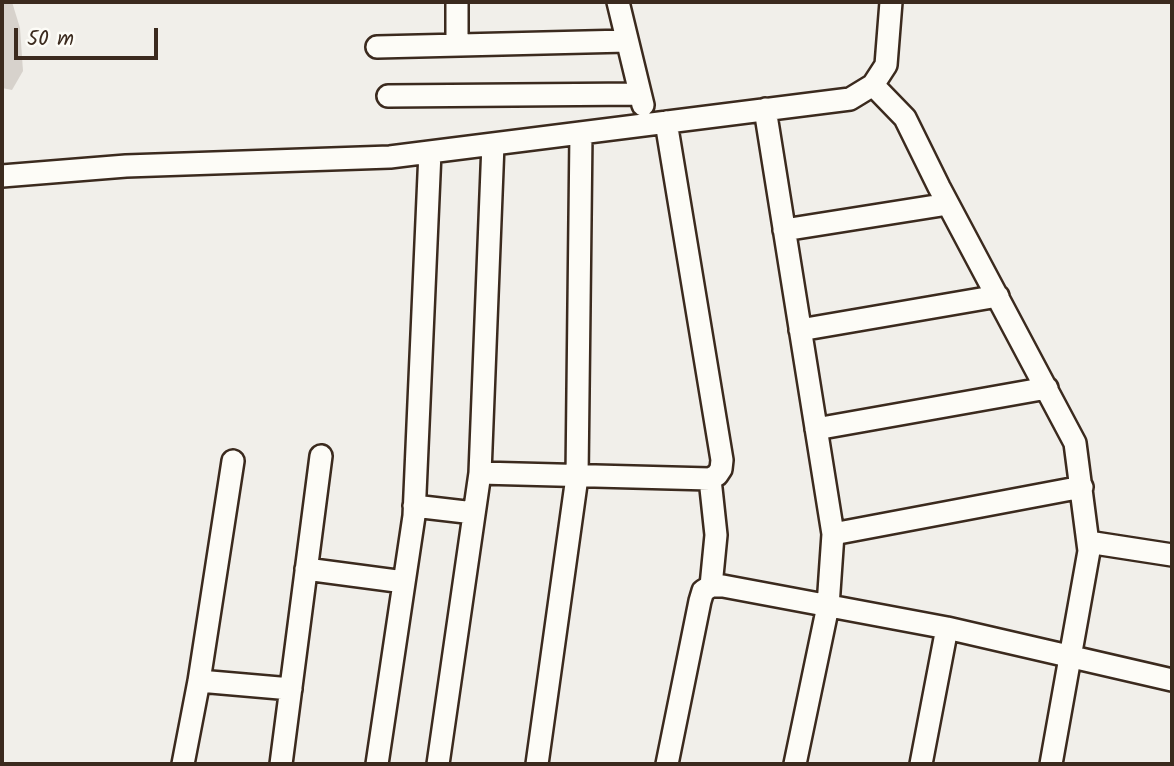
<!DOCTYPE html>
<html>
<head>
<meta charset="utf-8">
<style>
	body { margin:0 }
	#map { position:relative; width:1174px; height:766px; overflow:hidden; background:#f1efea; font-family:Kalam,sans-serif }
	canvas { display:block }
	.frame { position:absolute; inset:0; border:4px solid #3b2a1e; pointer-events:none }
	.scale { position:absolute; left:14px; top:28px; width:144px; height:32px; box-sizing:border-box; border:4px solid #3b2a1e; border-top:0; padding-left:9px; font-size:21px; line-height:24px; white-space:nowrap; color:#3b2a1e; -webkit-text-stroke:5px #fdfcf7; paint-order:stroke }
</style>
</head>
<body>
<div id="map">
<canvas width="1174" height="766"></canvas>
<div class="frame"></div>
<div class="scale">50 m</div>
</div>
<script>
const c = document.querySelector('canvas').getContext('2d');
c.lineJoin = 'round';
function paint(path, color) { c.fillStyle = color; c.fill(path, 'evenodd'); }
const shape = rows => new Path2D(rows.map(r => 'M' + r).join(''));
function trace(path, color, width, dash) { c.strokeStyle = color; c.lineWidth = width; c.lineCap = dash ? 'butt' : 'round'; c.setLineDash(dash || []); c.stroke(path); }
paint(shape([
	[2,2,12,2,20,28,23,71,12,90,2,88]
]), '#d7d2cc');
const minor = shape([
	[457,2,457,45],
	[618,2,643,105],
	[377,47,627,41],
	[873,85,905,118,939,187,1075,443,1089,551,1051,764],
	[388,96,640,94],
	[765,109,833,534,828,606,795,764],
	[2,176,126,166,390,157,850,99,873,85,886,65,891,2],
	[784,230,948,204],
	[800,330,998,296],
	[816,429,1047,388],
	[480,473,710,479,717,475,721,469,722,460,666,122],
	[710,479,716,535,711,586],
	[414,506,474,513],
	[833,534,1082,487],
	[1088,542,1172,555],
	[306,569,404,582],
	[199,681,291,689],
	[183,764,199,681,233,461],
	[281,764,321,456],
	[377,764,414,516,430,152],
	[438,764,480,473,493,144],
	[537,764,577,477,581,133],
	[667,764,700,601,703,591,711,586,723,586,947,628,1172,680],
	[921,764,947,628]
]);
trace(minor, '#3b2a1e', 26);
trace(minor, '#fdfcf7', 21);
</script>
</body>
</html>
